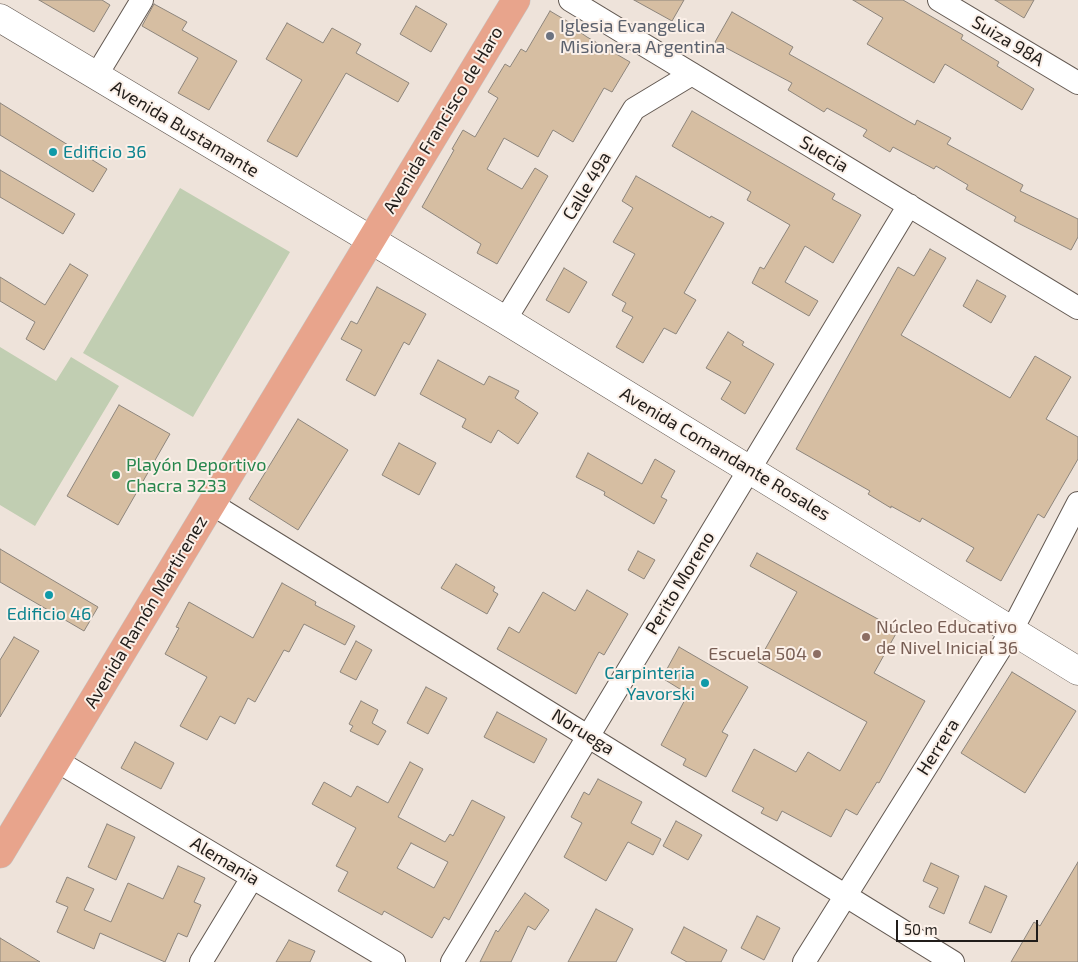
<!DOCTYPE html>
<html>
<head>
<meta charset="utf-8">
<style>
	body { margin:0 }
	#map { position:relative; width:1078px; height:962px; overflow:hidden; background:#eee3da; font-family:"Exo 2",sans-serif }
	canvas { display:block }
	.scale { position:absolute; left:896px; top:920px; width:142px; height:22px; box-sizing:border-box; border:2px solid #211d1a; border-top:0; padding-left:6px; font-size:15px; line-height:18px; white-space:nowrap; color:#211d1a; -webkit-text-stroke:4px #fbf0e8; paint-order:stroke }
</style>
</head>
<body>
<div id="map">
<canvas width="1078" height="962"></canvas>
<div class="scale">50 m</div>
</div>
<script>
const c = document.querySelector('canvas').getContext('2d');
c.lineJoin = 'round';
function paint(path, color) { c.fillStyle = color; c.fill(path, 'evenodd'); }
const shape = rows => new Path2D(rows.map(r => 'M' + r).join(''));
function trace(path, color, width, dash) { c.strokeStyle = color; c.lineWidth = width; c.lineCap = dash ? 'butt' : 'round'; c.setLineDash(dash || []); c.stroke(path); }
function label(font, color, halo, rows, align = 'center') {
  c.font = font + ' "Exo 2",sans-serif'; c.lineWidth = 4; c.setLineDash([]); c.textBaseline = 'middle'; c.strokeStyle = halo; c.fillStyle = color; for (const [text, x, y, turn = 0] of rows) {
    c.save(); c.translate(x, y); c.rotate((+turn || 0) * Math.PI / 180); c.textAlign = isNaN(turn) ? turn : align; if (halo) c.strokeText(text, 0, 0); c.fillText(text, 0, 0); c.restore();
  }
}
paint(shape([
	[180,188,290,252,193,417,83,353],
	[0,347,56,381,71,357,119,386,35,526,0,505]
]), '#c1ceb2');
const building = shape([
	[39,0,102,0,110,5,94,32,39,0],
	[634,0,684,0,672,21,634,0],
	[853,0,903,0,963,35,961,39,999,62,997,66,1034,89,1022,110,945,64,934,83,867,44,883,18,853,0],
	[995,0,1034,0,1024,18,995,0],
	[154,4,187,22,182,30,237,61,209,110,178,93,198,58,142,26,154,4],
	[416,6,447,24,431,52,400,34,416,6],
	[550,11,572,24,571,26,587,37,630,62,612,92,604,88,573,142,553,130,538,157,504,138,487,169,522,189,535,168,548,176,497,264,477,253,481,244,422,207,454,150,452,149,463,130,475,137,498,98,488,92,505,64,510,67,521,49,526,52,550,11],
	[732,12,793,47,789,54,915,125,917,120,951,138,947,144,1023,185,1020,191,1078,219,1078,237,1071,250,1014,221,1016,217,966,189,968,185,936,166,934,169,893,147,890,152,863,136,867,130,827,108,824,112,788,90,792,83,715,42,732,12],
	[287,23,323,43,332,28,361,44,356,53,409,83,398,102,346,73,297,157,267,141,302,80,266,59,287,23],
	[0,103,107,169,93,192,0,135,0,103],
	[692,111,835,194,832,199,861,215,833,263,805,246,785,282,818,301,809,316,752,283,760,267,764,269,790,225,747,200,751,192,672,146,692,111],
	[0,170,75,214,63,234,0,197,0,170],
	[636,176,710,218,711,216,724,223,684,293,696,300,676,334,664,328,643,363,616,347,633,317,622,311,626,303,612,295,635,254,613,242,633,208,622,201,636,176],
	[930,249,946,258,901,335,1010,398,1035,356,1071,377,1046,419,1078,437,1078,459,1044,518,1038,514,1001,581,966,561,974,548,922,518,920,522,891,506,891,508,868,494,870,491,796,449,898,267,914,276,930,249],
	[70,264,88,275,44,350,26,339,35,322,0,301,0,277,45,305,70,264],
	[564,268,587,282,569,313,546,300,564,268],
	[977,280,1006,296,991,323,963,306,977,280],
	[377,287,426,314,409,345,404,342,375,396,346,380,362,350,341,339,351,321,357,324,377,287],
	[728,332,744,342,742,345,774,364,745,414,721,399,731,382,706,368,728,332],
	[438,360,484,385,489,376,519,391,515,398,538,413,518,444,498,430,491,443,462,427,466,419,420,394,438,360],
	[119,405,170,434,118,525,67,496,119,405],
	[298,419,348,450,298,530,249,499,298,419],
	[399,443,436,463,419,495,382,475,399,443],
	[588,453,642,484,655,459,675,471,661,497,667,500,654,524,604,495,605,492,576,477,588,453],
	[0,549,98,607,84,631,0,582,0,549],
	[638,551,655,560,644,579,628,570,638,551],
	[757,553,898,630,874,673,925,701,879,783,877,782,857,815,846,809,831,837,782,811,777,821,761,813,764,808,732,791,754,749,796,772,808,752,840,771,867,722,758,662,797,592,750,566,757,553],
	[456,564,495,587,493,591,498,594,487,614,441,588,456,564],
	[282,583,316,602,315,605,355,626,345,645,304,624,289,652,284,650,255,702,248,698,235,724,220,716,207,740,180,726,207,677,165,654,179,628,176,627,189,602,253,638,282,583],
	[587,590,628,614,604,655,599,652,576,694,497,649,509,627,519,633,543,592,575,611,587,590],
	[14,637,39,651,0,717,0,660,14,637],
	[356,641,372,650,356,680,340,672,356,641],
	[679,647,748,687,722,732,728,735,706,777,683,765,686,759,661,745,688,694,662,678,679,647],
	[1012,672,1076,711,1025,793,961,753,1012,672],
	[426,687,447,698,428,734,407,723,426,687],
	[361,701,378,710,372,723,386,731,378,745,350,731,353,726,349,724,361,701],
	[497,712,547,739,534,763,484,737,497,712],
	[135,742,174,763,161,789,121,768,135,742],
	[410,762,423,769,398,817,445,842,450,834,453,836,472,800,505,817,449,920,444,917,432,938,384,911,382,915,338,891,348,872,336,866,356,828,312,804,324,782,351,797,357,786,388,803,410,762],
	[411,843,448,862,434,888,397,868,411,843],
	[598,779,642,802,631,823,661,839,653,855,628,842,606,881,564,857,582,823,571,817,584,792,589,795,598,779],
	[676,821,702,835,688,860,663,846,676,821],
	[107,824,135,837,116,880,88,867,107,824],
	[1078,862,1078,962,1011,962,1034,922,1040,926,1078,862],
	[931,863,959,876,944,914,929,907,938,888,923,881,931,863],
	[178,866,205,878,194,902,201,905,187,937,178,933,165,962,100,933,94,949,57,932,68,907,56,902,67,877,94,889,84,910,111,922,128,883,163,899,178,866],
	[985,886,1007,896,991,933,969,923,985,886],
	[525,893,549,910,535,930,528,926,511,962,480,962,496,930,498,932,525,893],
	[596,909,633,929,616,962,568,962,596,909],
	[757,916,780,928,764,960,741,948,757,916],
	[684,927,727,950,721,962,687,962,671,953,684,927],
	[0,938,40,962,0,962,0,938],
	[289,940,315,951,310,962,276,962,289,940]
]);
paint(building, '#d6bea2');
trace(building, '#8d857c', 1);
const minor = shape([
	[570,0,1078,308],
	[939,0,1078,83],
	[96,76,142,0],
	[505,320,634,109,692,74],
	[212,504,953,962],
	[57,761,394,962],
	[201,962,252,878],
	[452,962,909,205],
	[804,962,1012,630,1078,503]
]);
const secondary = shape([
	[0,18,505,320,1078,671]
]);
const primary = shape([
	[0,854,516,0]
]);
trace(minor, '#635952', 24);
trace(secondary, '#635952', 29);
trace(primary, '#c5c4c3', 29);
trace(minor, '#fff', 22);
trace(secondary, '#fff', 28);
trace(primary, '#e8a48c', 28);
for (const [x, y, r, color] of [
	[550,36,5,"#6b7280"],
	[53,152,5,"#0f9aa8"],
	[116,475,5,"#2e9e5b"],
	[49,595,5,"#0f9aa8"],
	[866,637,5,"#8d6e63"],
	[817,654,5,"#8d6e63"],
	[705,683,5,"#0f9aa8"]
]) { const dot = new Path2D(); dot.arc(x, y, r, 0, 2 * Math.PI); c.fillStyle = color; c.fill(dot); trace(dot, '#fbf0e8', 2); }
label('18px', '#5b616d', '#fbf0e8', [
	["Iglesia Evangelica",560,26],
	["Misionera Argentina",560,47]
], 'left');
label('18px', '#211d1a', '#fbf0e8', [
	["Suiza 98A",1008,41,31],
	["Avenida Francisco de Haro",443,120,-59],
	["Avenida Bustamante",185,129,31],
	["Suecia",824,154,31],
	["Calle 49a",587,186,-59],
	["Avenida Comandante Rosales",725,454,31],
	["Perito Moreno",680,583,-59],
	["Avenida Ramón Martirenez",146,612,-59],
	["Noruega",583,732,32],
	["Herrera",938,747,-58],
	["Alemania",225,861,31]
]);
label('18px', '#0d838f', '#fbf0e8', [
	["Edificio 36",63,152],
	["Edificio 46",49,614,"center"],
	["Carpinteria",695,673,"right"],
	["Yavorski",695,694,"right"]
], 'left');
label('18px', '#27864d', '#fbf0e8', [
	["Playón Deportivo",126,465],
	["Chacra 3233",126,486]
], 'left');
label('18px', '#785e54', '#fbf0e8', [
	["Núcleo Educativo",876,627],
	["de Nivel Inicial 36",876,648],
	["Escuela 504",807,654,"right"]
], 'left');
</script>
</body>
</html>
